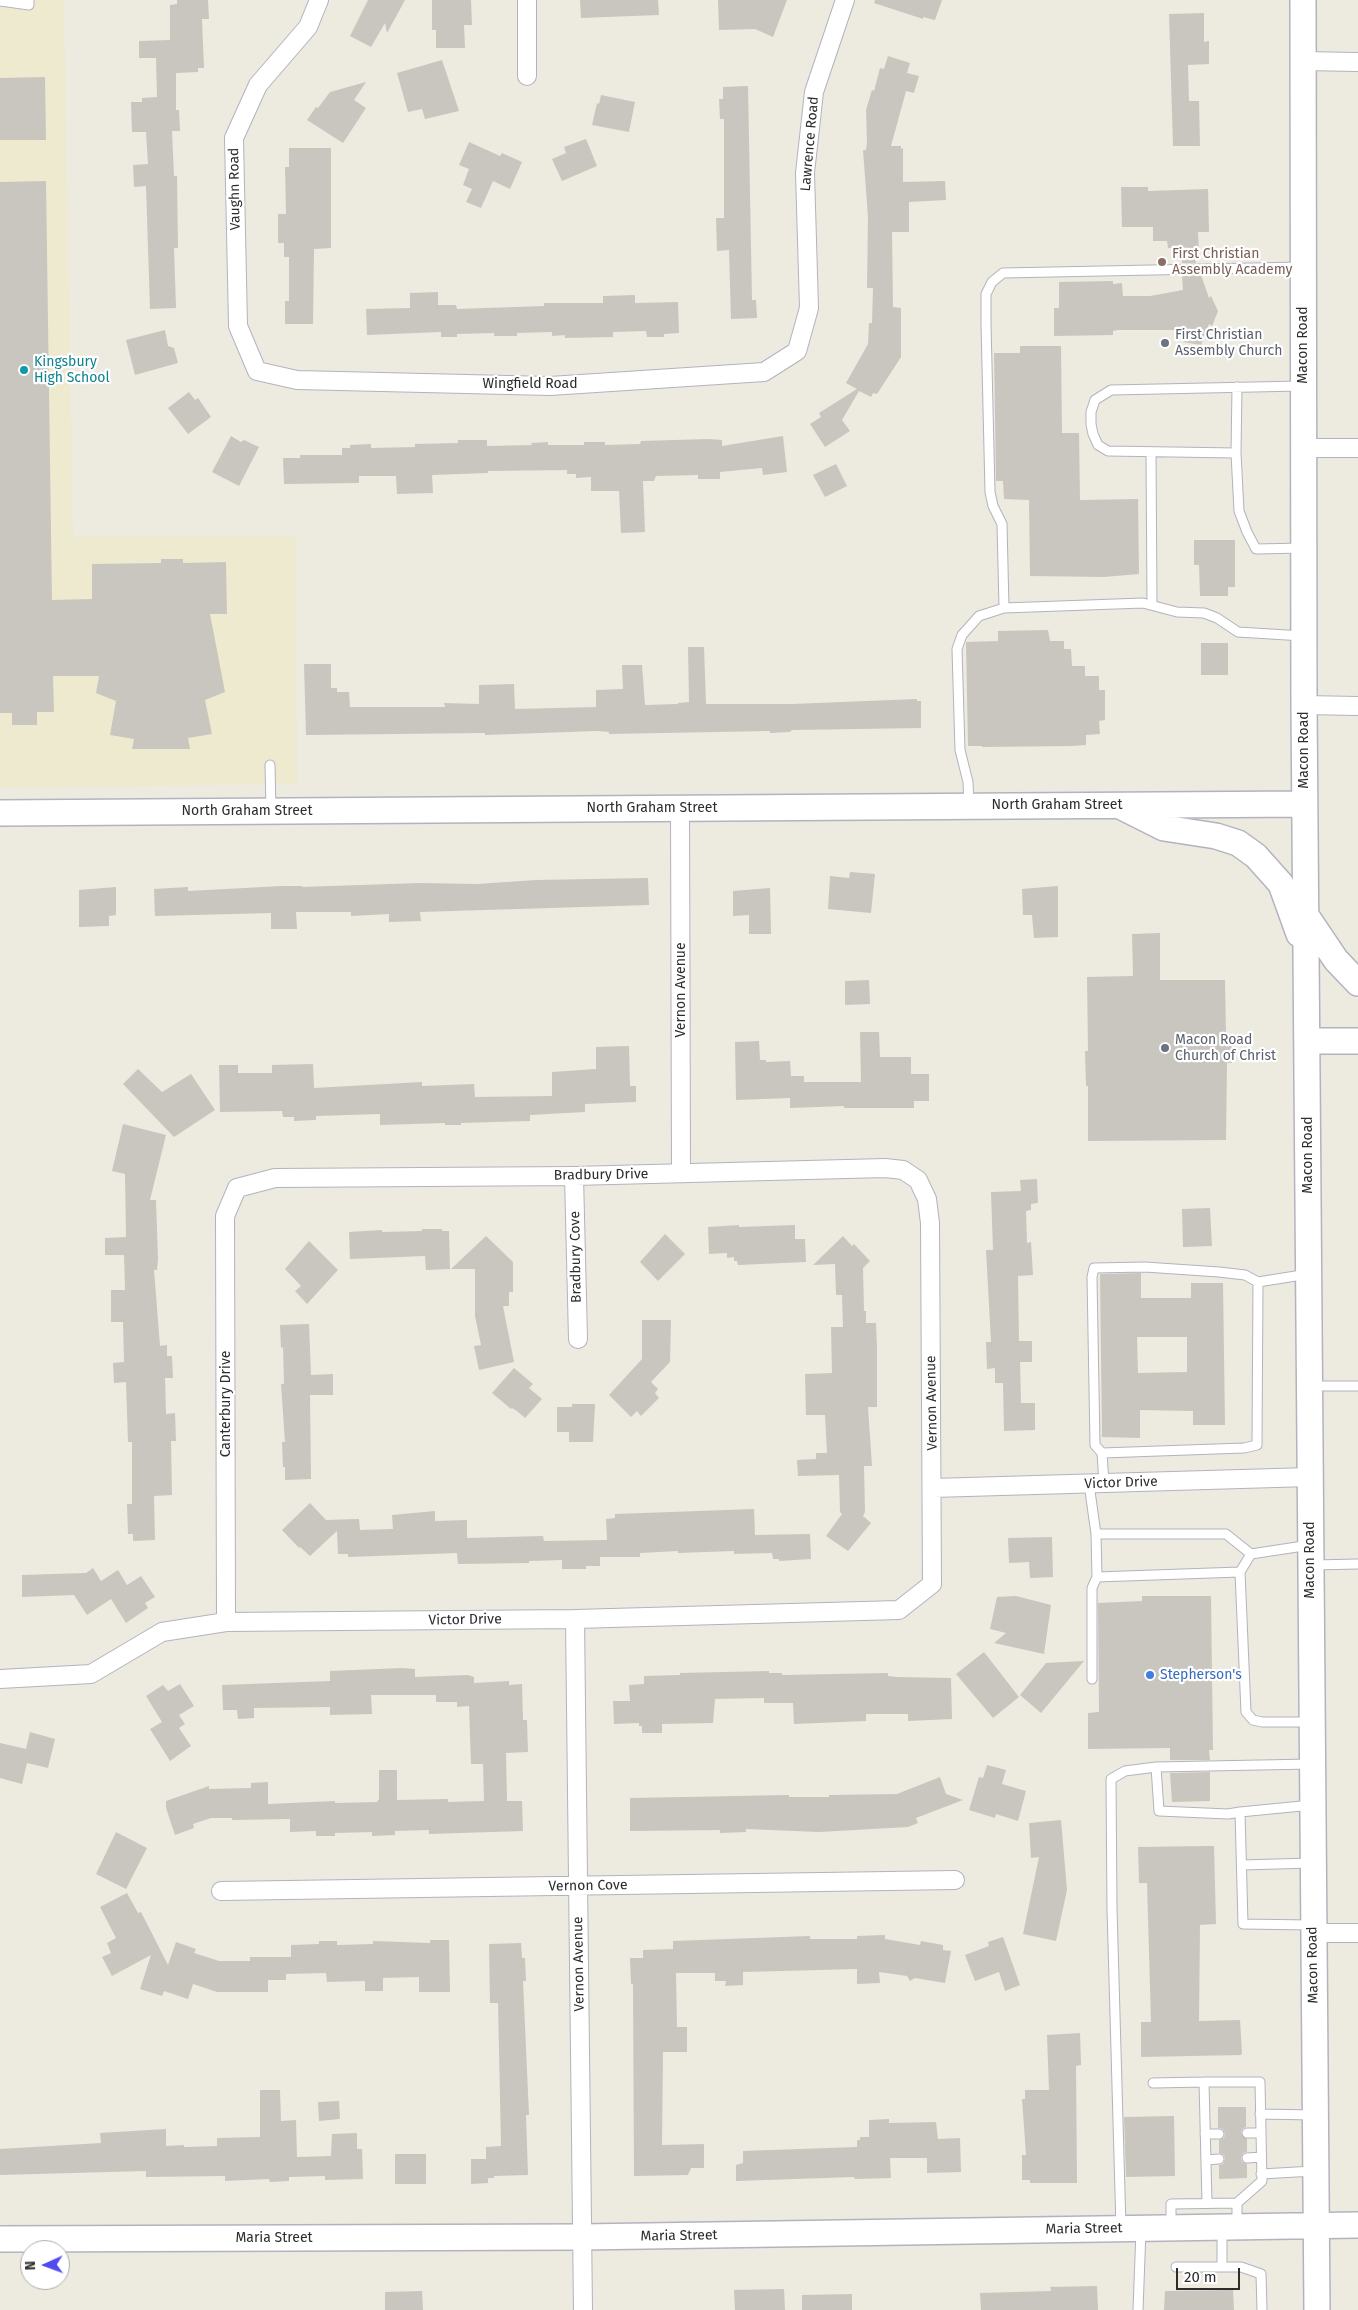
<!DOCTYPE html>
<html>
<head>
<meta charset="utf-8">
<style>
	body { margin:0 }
	#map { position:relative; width:1358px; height:2310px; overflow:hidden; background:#edeae0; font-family:"Fira Sans",sans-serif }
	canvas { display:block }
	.north { position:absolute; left:20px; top:2240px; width:50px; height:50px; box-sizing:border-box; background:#fff; border:1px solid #ababab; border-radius:50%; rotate:268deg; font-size:14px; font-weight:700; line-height:20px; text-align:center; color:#2c2c2c }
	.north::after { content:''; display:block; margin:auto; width:18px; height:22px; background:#4f4bef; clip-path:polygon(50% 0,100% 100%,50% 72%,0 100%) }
	.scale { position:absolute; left:1176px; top:2268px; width:64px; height:22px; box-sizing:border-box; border:2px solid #2c2c2c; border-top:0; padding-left:6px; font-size:15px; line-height:18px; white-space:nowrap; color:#2c2c2c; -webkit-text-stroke:4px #fff; paint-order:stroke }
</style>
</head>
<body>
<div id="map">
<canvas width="1358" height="2310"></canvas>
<div class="north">N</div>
<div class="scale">20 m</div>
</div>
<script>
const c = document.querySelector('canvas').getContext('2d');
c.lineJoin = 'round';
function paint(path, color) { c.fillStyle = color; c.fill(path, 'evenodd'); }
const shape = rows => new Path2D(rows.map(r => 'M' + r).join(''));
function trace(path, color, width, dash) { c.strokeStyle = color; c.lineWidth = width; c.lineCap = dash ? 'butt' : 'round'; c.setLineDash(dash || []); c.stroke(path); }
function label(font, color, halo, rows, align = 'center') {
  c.font = font + ' "Fira Sans",sans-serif'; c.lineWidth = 4.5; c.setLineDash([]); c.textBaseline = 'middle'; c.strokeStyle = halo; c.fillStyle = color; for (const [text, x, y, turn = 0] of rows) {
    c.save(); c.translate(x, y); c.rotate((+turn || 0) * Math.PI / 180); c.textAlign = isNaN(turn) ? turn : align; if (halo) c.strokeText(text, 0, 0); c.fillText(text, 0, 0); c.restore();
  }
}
paint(shape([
	[0,0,64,0,73,537,296,537,297,784,0,788]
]), '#edead0');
paint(shape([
	[177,0,208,0,209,19,202,19,204,68,198,68,198,72,176,73,176,110,179,110,180,131,172,131,174,176,177,176,178,248,174,248,176,308,150,309,146,186,134,187,133,165,148,164,146,132,132,132,131,102,142,102,142,98,157,97,156,58,139,58,139,41,170,40,170,5,177,4],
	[368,0,405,0,387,33,385,23,371,47,350,36],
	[432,0,471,0,472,25,464,25,465,48,436,48,436,30,432,30],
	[580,0,658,0,659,15,581,18],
	[718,0,787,0,773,37,755,29,719,30],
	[875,0,942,0,935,20,923,17,923,19,874,3],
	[1204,13,1204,42,1209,41,1209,64,1188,65,1189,101,1199,101,1200,146,1173,146,1169,14],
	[888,56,910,63,907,73,919,76,914,93,906,91,891,146,901,146,901,149,903,148,903,182,945,181,946,200,909,202,909,232,892,232,893,307,901,308,901,357,877,394,873,393,871,397,859,391,842,420,850,431,825,447,810,424,821,417,819,413,857,389,846,383,868,344,869,323,872,323,873,288,867,288,868,217,863,150,866,150,867,141,866,110,872,90,874,91,880,68,884,69],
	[442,60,459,111,425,119,422,109,408,112,397,73],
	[45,77,46,140,0,140,0,78],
	[366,82,354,100,366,108,343,143,307,120,316,107,318,108,330,92],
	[748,86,752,300,756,300,757,318,731,319,729,250,717,251,716,218,724,218,724,119,720,119,719,99,723,99,723,87],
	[601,95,635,102,629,132,592,125,597,103,599,104],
	[586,139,597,166,562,181,552,159,566,153,564,147],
	[469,142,500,156,502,153,522,162,510,189,493,181,481,208,466,202,472,189,463,185,469,169,459,165],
	[289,148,331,148,331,248,314,249,313,324,285,324,285,301,289,301,289,257,284,257,284,243,278,243,278,214,286,214,285,167,289,167],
	[46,181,52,600,92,599,92,564,161,563,161,559,183,559,183,563,226,562,227,614,210,614,225,692,205,700,212,734,188,738,190,749,132,749,134,739,110,735,116,701,96,693,99,676,53,676,54,712,37,712,37,725,12,725,12,713,0,713,0,182],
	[1121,187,1148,187,1148,191,1208,189,1209,232,1198,232,1199,251,1192,251,1196,263,1182,263,1182,251,1178,251,1178,248,1168,248,1167,241,1153,241,1153,227,1122,227],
	[1201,275,1209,298,1211,296,1218,311,1212,326,1209,324,1201,345,1183,342,1183,330,1118,330,1113,331,1113,335,1054,336,1054,308,1059,308,1059,282,1113,281,1113,284,1122,283,1123,296,1150,296,1183,290,1182,276],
	[438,292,438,305,456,305,457,309,544,306,544,303,603,303,603,296,635,295,635,303,678,302,679,333,664,334,664,337,647,337,646,331,613,332,613,337,565,338,565,335,552,336,552,332,517,333,517,336,494,336,494,333,457,334,457,337,441,337,441,332,367,335,366,309,410,308,410,293],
	[165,330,168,346,174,348,178,363,135,375,126,340],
	[1020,346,1061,346,1062,433,1079,433,1080,500,1138,499,1139,574,1104,577,1030,576,1029,500,1004,499,1003,481,996,481,994,353,1020,353],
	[189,392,195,400,198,398,211,417,188,434,168,408],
	[231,436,241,442,244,440,259,447,239,486,212,472],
	[783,436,787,472,763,475,762,468,720,472,720,479,698,479,698,475,656,476,654,481,643,481,645,532,621,533,619,491,591,491,591,477,576,478,576,474,567,474,567,470,488,471,488,473,432,475,433,493,397,494,396,476,359,476,359,483,284,484,283,458,300,458,300,455,342,455,342,448,350,448,350,445,371,444,371,448,415,447,415,444,458,443,458,440,487,440,487,446,532,445,531,443,548,442,548,445,584,445,584,442,605,442,605,445,640,444,641,441,708,439,722,440,722,446],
	[836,464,847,486,825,497,813,475],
	[1194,540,1235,540,1235,587,1228,587,1228,596,1200,596,1199,565,1194,565],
	[1048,630,1050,641,1064,641,1064,649,1071,649,1072,666,1085,666,1085,676,1099,676,1099,690,1105,690,1105,720,1099,721,1100,734,1086,735,1086,745,1071,746,982,747,982,746,968,746,966,642,998,641,998,631],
	[1201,643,1228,643,1228,675,1201,675],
	[688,647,704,647,706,704,792,704,917,699,917,701,921,701,921,728,792,730,790,732,770,733,770,731,609,734,609,732,597,731,485,735,485,733,306,735,304,664,331,664,331,688,337,688,337,692,349,692,350,707,445,707,444,703,479,704,479,685,514,684,515,709,596,707,596,690,623,689,622,665,642,665,645,705,678,704,678,703,689,702],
	[850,872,875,874,871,913,828,909,830,876,849,878],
	[648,878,649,905,420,912,421,921,389,922,389,914,351,916,351,912,296,912,297,929,271,929,271,913,155,916,154,889,188,887,188,891,282,886,302,886,302,887,419,883,477,884,536,880],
	[1058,886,1058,937,1034,938,1032,915,1023,915,1022,889],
	[116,887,116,915,109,916,109,926,79,927,79,890],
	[770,888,771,934,749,934,749,915,733,916,733,891],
	[1160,933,1160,980,1225,980,1226,1034,1231,1034,1232,1063,1227,1063,1226,1140,1088,1141,1088,1086,1086,1086,1085,1051,1088,1051,1087,977,1133,976,1132,934],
	[869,980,870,1004,845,1005,845,981],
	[860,1032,879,1032,880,1057,911,1057,911,1074,929,1074,929,1101,914,1101,914,1108,844,1108,844,1106,790,1108,790,1098,736,1100,735,1042,759,1041,760,1060,766,1060,766,1062,790,1061,791,1076,804,1076,804,1082,861,1082],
	[629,1046,630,1086,636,1086,636,1102,585,1104,585,1112,530,1115,530,1121,461,1123,461,1125,445,1125,445,1123,380,1125,380,1114,316,1116,316,1120,294,1121,294,1117,283,1117,282,1111,220,1112,219,1065,238,1065,238,1073,272,1073,272,1065,313,1064,314,1088,422,1082,422,1086,474,1084,475,1097,552,1096,552,1072,596,1069,596,1047],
	[138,1069,162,1092,191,1074,215,1110,174,1137,123,1084],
	[123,1124,166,1135,150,1200,156,1200,158,1259,157,1270,154,1270,160,1346,167,1345,167,1356,172,1356,173,1378,165,1378,166,1414,175,1413,176,1441,171,1441,172,1495,154,1496,155,1540,133,1541,133,1534,128,1534,127,1504,132,1504,132,1442,128,1442,126,1382,114,1383,113,1363,124,1362,123,1322,111,1322,111,1290,125,1290,124,1255,105,1255,105,1238,126,1237,125,1174,112,1171],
	[1037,1179,1038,1203,1031,1204,1031,1210,1026,1211,1027,1243,1031,1242,1033,1275,1018,1276,1019,1341,1032,1341,1032,1362,1020,1362,1021,1403,1035,1403,1035,1430,1004,1431,1003,1383,995,1383,995,1368,987,1369,986,1342,991,1342,986,1250,993,1250,991,1192,1021,1191,1020,1180],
	[1210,1208,1212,1246,1183,1247,1182,1209],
	[739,1225,739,1227,795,1225,795,1239,805,1239,806,1262,738,1265,737,1261,734,1261,734,1257,727,1258,727,1253,709,1254,708,1227],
	[422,1229,442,1229,442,1231,449,1231,450,1269,426,1270,425,1256,350,1259,349,1232,382,1230,382,1232,422,1231],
	[665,1234,685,1254,658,1281,640,1262],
	[486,1236,513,1262,513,1292,509,1292,509,1306,503,1306,514,1362,479,1370,474,1346,481,1345,475,1316,475,1269,451,1269],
	[843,1236,852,1246,854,1244,870,1261,863,1268,864,1311,866,1311,866,1323,876,1323,877,1349,877,1407,868,1407,872,1466,864,1466,865,1512,863,1516,871,1523,848,1551,826,1536,842,1514,840,1512,839,1475,798,1476,797,1460,816,1459,816,1453,827,1453,825,1415,806,1415,805,1374,832,1373,831,1327,843,1327,842,1295,836,1295,835,1264,813,1265],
	[309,1241,338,1270,307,1304,295,1291,301,1286,285,1269],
	[1141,1273,1141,1298,1191,1298,1191,1283,1223,1283,1225,1425,1193,1425,1193,1411,1140,1410,1140,1438,1102,1437,1100,1274],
	[1137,1337,1187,1337,1187,1372,1138,1373],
	[642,1320,671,1320,670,1362,651,1382,658,1389,655,1393,659,1398,641,1416,637,1411,631,1417,609,1395,642,1359],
	[309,1324,311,1375,333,1374,333,1395,310,1395,311,1479,285,1480,285,1467,283,1467,282,1442,285,1442,281,1384,284,1384,283,1347,281,1348,280,1325],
	[514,1368,533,1384,529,1388,542,1399,525,1418,517,1411,512,1408,511,1409,492,1393],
	[572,1404,595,1404,593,1442,569,1442,569,1432,557,1432,557,1407,572,1407],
	[310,1503,326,1520,359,1519,360,1530,393,1529,392,1515,435,1511,435,1521,467,1520,467,1538,543,1536,544,1541,607,1540,606,1519,615,1518,615,1514,754,1509,755,1535,810,1534,811,1559,779,1561,779,1559,773,1559,772,1553,734,1554,734,1551,678,1553,678,1551,640,1553,640,1557,600,1557,600,1566,586,1566,586,1569,562,1569,562,1560,529,1561,529,1563,458,1564,457,1553,348,1557,348,1554,338,1554,337,1531,310,1556,300,1547,299,1548,282,1530],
	[1052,1537,1053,1577,1030,1578,1029,1562,1009,1563,1008,1538],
	[93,1568,101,1581,118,1570,127,1585,141,1576,155,1597,145,1603,148,1608,126,1623,111,1599,87,1615,74,1595,22,1597,22,1575,86,1573],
	[1016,1596,1051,1605,1044,1654,994,1643,1006,1633,990,1629,997,1597],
	[1142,1596,1211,1596,1213,1750,1209,1750,1210,1760,1170,1760,1170,1748,1088,1749,1088,1713,1099,1712,1098,1603,1142,1601],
	[984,1652,1019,1697,993,1718,956,1674],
	[1084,1661,1041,1713,1020,1695,1046,1663],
	[402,1668,415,1669,415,1677,468,1675,474,1677,474,1683,509,1681,509,1685,522,1684,523,1720,527,1720,528,1752,506,1753,507,1801,522,1801,523,1831,429,1834,429,1830,395,1831,395,1835,372,1836,372,1832,335,1833,335,1836,316,1836,316,1831,290,1832,290,1819,232,1820,232,1818,211,1818,193,1824,194,1828,175,1835,166,1808,166,1801,209,1786,209,1789,251,1788,251,1783,268,1782,268,1804,335,1801,335,1803,377,1802,379,1799,379,1770,397,1770,397,1800,448,1799,448,1802,484,1801,483,1764,471,1764,469,1706,457,1707,457,1702,436,1702,436,1695,371,1695,372,1714,330,1715,330,1707,254,1708,254,1718,238,1719,237,1710,223,1710,222,1685,330,1681,330,1671],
	[769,1671,769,1673,782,1673,782,1675,888,1673,888,1676,897,1677,951,1678,952,1719,908,1721,908,1714,866,1714,866,1721,794,1724,793,1703,764,1703,764,1698,715,1699,713,1723,662,1724,662,1733,642,1733,642,1726,639,1726,639,1723,614,1724,613,1701,630,1701,629,1685,644,1684,644,1676,680,1675,680,1673],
	[180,1684,194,1706,179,1715,185,1724,179,1728,191,1746,170,1761,150,1729,162,1722,146,1696,163,1685,168,1691],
	[30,1732,55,1739,48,1768,27,1763,22,1784,0,1778,0,1743,26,1749],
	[987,1765,1006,1770,1002,1784,1026,1791,1018,1821,996,1814,995,1818,969,1810,979,1777,983,1778],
	[1210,1772,1210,1801,1172,1802,1170,1773],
	[940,1777,946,1794,963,1800,916,1818,918,1823,908,1827,819,1832,746,1829,746,1832,720,1833,720,1830,630,1831,630,1798,789,1795,789,1797,829,1797,829,1795,897,1794],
	[1061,1820,1067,1890,1056,1941,1023,1934,1039,1857,1031,1858,1029,1823],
	[116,1832,147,1848,126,1889,96,1874],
	[1207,1846,1214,1846,1216,1924,1200,1925,1199,2021,1240,2020,1242,2053,1241,2055,1141,2057,1141,2022,1151,2022,1147,1883,1139,1883,1138,1847],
	[127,1893,138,1913,141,1912,168,1965,176,1942,196,1949,194,1953,219,1961,250,1961,250,1957,291,1957,291,1945,319,1944,319,1941,337,1941,337,1945,373,1944,373,1941,430,1943,430,1940,449,1940,450,1992,419,1992,419,1977,383,1978,383,1991,365,1991,365,1981,327,1982,326,1973,286,1974,286,1980,268,1980,268,1992,217,1992,193,1984,188,1999,164,1991,162,1996,140,1989,151,1955,112,1976,102,1957,111,1953,107,1943,116,1938,100,1907],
	[885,1935,885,1939,920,1945,921,1941,943,1945,943,1950,951,1951,945,1983,915,1978,910,1981,907,1976,879,1972,880,1983,857,1984,857,1969,743,1972,743,1985,725,1986,726,1981,715,1981,715,1973,676,1973,677,2027,687,2027,687,2052,663,2052,662,2145,704,2144,704,2168,691,2168,688,2175,634,2176,633,1984,631,1984,630,1958,643,1958,643,1950,673,1949,673,1941,810,1936,810,1939,857,1939,857,1936],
	[1003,1937,1020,1985,1005,1991,999,1972,975,1981,965,1955,989,1946,988,1942],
	[521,1943,522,1958,525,1958,526,1981,523,1981,529,2115,526,2115,528,2175,494,2176,494,2178,488,2178,488,2183,471,2184,471,2159,486,2159,486,2147,501,2146,498,2003,490,2003,489,1944],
	[1080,2033,1081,2065,1076,2066,1077,2183,1030,2183,1030,2180,1022,2180,1022,2155,1026,2155,1022,2099,1025,2099,1025,2090,1049,2090,1047,2035],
	[260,2090,280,2090,281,2121,296,2120,297,2157,331,2156,332,2134,357,2133,357,2149,362,2149,363,2179,325,2180,325,2176,289,2177,289,2181,270,2182,269,2179,225,2181,225,2176,146,2177,146,2171,0,2175,0,2149,101,2143,100,2133,166,2129,166,2146,184,2145,184,2147,217,2146,217,2138,260,2137],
	[339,2101,340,2119,319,2121,318,2102],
	[1218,2107,1246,2107,1246,2127,1242,2129,1241,2133,1247,2139,1247,2152,1243,2153,1241,2158,1242,2162,1247,2164,1247,2178,1219,2179,1219,2165,1223,2164,1225,2159,1224,2155,1219,2153,1219,2140,1224,2138,1225,2134,1223,2129,1218,2128],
	[1174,2116,1175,2176,1126,2177,1124,2117],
	[889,2119,889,2123,936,2122,938,2139,960,2138,961,2172,927,2173,927,2158,890,2158,891,2178,855,2179,854,2177,736,2181,736,2165,743,2163,743,2151,857,2147,857,2140,860,2140,860,2137,869,2137,869,2120],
	[395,2154,426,2154,426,2184,395,2184],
	[1097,2286,1098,2310,981,2310,980,2293,1051,2291,1050,2287],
	[784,2289,785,2310,735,2310,734,2290],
	[1233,2290,1234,2310,1164,2310,1165,2291],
	[422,2291,423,2310,385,2310,385,2292],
	[852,2294,852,2310,802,2310,802,2295]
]), '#c9c6bf');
const lane = shape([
	[0,1,29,5,29,0],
	[1303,267,1003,273,992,282,986,294,986,323,990,492,993,506,1002,524,1004,608,1143,603,1177,612,1204,613,1217,618,1238,632,1303,636],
	[1301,386,1111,390,1095,400,1091,412,1091,424,1093,434,1098,445,1108,451,1236,453,1239,511,1247,532,1256,549,1303,548],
	[1151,452,1152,605],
	[1236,453,1237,387],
	[270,765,271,810],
	[969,806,968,782,960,750,957,649,962,635,979,616,1004,608],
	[1312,1386,1358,1386],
	[1102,1453,1095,1445,1092,1277,1094,1268,1145,1267,1219,1272,1245,1275,1258,1282],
	[1104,1483,1102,1453,1244,1448,1257,1445,1258,1282,1308,1274],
	[1089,1484,1096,1534,1226,1534,1251,1554,1310,1545],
	[1251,1554,1240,1572,1246,1712,1253,1720,1262,1722,1310,1722],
	[1313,1565,1358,1564],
	[1097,1577,1240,1572],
	[1092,1679,1092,1588,1097,1577,1096,1534],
	[1240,1812,1228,1814,1159,1811,1156,1767,1312,1764],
	[1242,1865,1312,1863],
	[1311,1925,1243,1924,1240,1812,1312,1805],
	[1153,2083,1204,2082],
	[1260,2114,1314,2115],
	[1247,2133,1261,2133],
	[1205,2134,1219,2134],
	[1247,2158,1261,2157],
	[1206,2160,1219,2159],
	[1261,2174,1314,2171],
	[1207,2203,1204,2082,1260,2082,1262,2181,1237,2203],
	[1171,2227,1171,2204,1237,2203,1237,2226],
	[1121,2228,1112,1908,1111,1779,1125,1771,1156,1767],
	[1176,2267,1222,2267,1222,2230],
	[1222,2267,1241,2267,1261,2274,1262,2310],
	[1138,2310,1141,2230]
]);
const street = shape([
	[319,0,308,27,258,85,234,138,238,326,257,371,297,380,550,386,764,372,797,351,809,308,805,173,814,92,845,0],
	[1303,61,1358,62],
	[527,76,527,0],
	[1303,448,1358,448],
	[1304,705,1358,706],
	[680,807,681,1173],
	[574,1176,578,1339],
	[933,1488,1310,1477],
	[575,1619,583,2310],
	[0,1679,91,1674,162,1632,226,1622,575,1619,899,1610,932,1584,930,1223,927,1199,918,1180,903,1170,885,1168,574,1176,275,1178,237,1188,225,1216,226,1622],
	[221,1891,955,1880],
	[1313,1933,1358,1933]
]);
const secondary = shape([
	[1303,0,1304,705,1317,2310],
	[1122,807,1164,828,1216,836,1238,843,1256,856,1281,884,1299,934],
	[0,813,1304,804],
	[1305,914,1336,960,1358,983],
	[1307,1041,1358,1041],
	[0,2239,582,2237,1358,2225]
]);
trace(lane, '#b3b3bf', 11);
trace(street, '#b3b3bf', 20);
trace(secondary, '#b3b3bf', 28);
trace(lane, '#fff', 9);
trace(street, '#fff', 18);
trace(secondary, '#fff', 25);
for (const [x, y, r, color] of [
	[1162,262,5,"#8d6e63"],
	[1165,343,5,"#6b7280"],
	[24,370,5,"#0f9aa8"],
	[1165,1048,5,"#6b7280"],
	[1150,1675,5,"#3f7fe0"]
]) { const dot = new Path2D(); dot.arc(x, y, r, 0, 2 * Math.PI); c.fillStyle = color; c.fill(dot); trace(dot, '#fff', 2); }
label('14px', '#2c2c2c', '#fff', [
	["Lawrence Road",810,144,-85],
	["Vaughn Road",235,189,-91],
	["Macon Road",1303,345,-90],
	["Wingfield Road",530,384],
	["Macon Road",1304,750,-90],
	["North Graham Street",1057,805],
	["North Graham Street",652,808],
	["North Graham Street",247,811],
	["Vernon Avenue",681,990,-90],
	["Macon Road",1308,1155,-90],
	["Bradbury Drive",601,1175,-1],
	["Bradbury Cove",576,1257,-91],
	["Vernon Avenue",932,1403,-91],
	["Canterbury Drive",226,1404,-90],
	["Victor Drive",1121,1483,-2],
	["Macon Road",1310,1560,-90],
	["Victor Drive",465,1620,-1],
	["Vernon Cove",588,1886,-1],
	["Vernon Avenue",579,1964,-91],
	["Macon Road",1313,1965,-91],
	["Maria Street",1084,2229,-1],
	["Maria Street",679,2236,-1],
	["Maria Street",274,2238]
]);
label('14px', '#785e54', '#fff', [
	["First Christian",1172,254],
	["Assembly Academy",1172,270]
], 'left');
label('14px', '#5b616d', '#fff', [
	["First Christian",1175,335],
	["Assembly Church",1175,351],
	["Macon Road",1175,1040],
	["Church of Christ",1175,1056]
], 'left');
label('14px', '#0d838f', '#fff', [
	["Kingsbury",34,362],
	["High School",34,378]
], 'left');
label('14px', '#366cbe', '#fff', [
	["Stepherson's",1160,1675]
], 'left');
</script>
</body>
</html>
